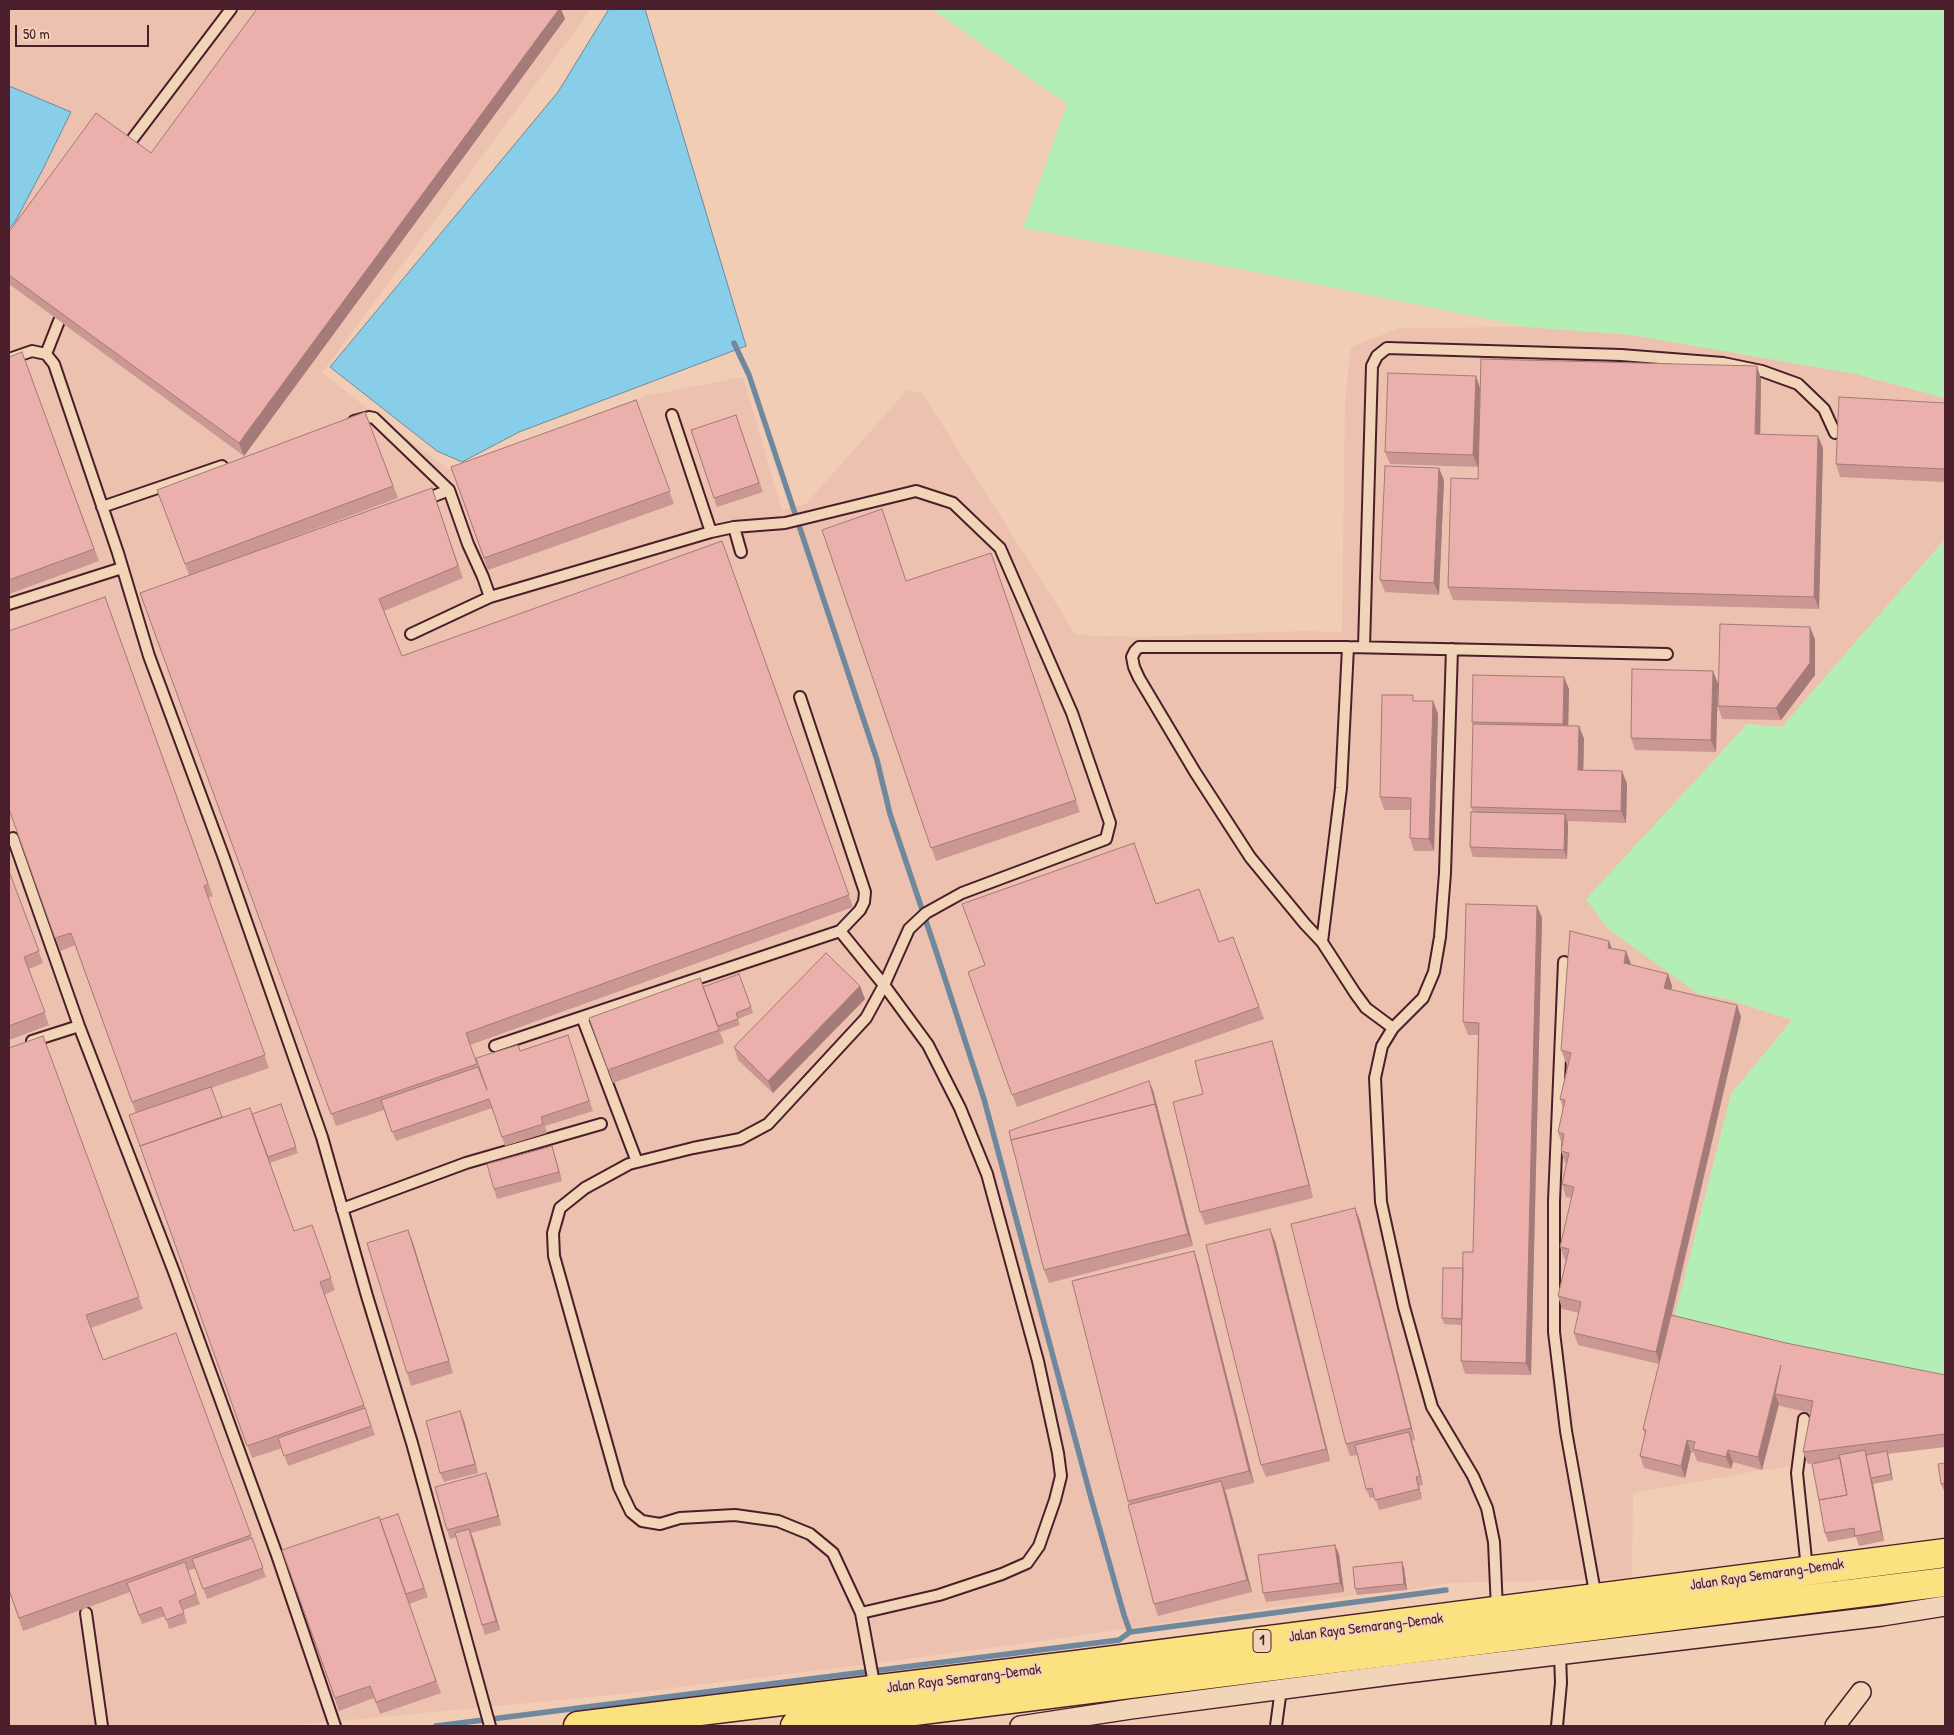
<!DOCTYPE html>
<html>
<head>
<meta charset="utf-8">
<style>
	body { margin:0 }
	#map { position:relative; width:1954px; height:1735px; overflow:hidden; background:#f1cdb5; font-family:"Patrick Hand",sans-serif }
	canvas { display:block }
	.frame { position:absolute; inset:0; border:10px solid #4a1f2b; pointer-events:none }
	.scale { position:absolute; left:15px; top:25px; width:134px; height:22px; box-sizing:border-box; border:2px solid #4a1f2b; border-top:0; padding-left:6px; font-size:15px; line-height:18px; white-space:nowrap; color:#4a1f2b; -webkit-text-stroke:4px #f2d4b8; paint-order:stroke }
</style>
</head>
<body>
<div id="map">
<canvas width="1954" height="1735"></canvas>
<div class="frame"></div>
<div class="scale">50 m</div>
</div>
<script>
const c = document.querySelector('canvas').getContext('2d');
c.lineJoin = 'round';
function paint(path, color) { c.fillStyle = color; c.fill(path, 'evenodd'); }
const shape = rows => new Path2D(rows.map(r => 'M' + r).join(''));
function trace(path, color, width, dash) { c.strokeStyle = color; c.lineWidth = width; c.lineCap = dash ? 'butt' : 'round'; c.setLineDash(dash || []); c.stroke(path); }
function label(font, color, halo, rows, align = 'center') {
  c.font = font + ' "Patrick Hand",sans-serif'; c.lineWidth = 4; c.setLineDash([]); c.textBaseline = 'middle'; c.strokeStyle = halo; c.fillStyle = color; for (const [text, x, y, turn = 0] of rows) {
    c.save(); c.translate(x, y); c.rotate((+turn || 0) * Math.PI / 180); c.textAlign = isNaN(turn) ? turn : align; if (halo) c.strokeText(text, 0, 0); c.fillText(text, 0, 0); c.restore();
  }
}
paint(shape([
	[9,9,591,9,322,373,402,435,449,469,646,396,743,377,782,510,806,504,907,390,922,393,1076,635,1142,637,1303,631,1342,632,1345,401,1351,347,1400,328,1528,327,1632,335,1856,374,1945,398,1945,539,1782,727,1747,724,1738,733,1697,993,1727,999,1792,1020,1731,1094,1945,1381,1945,1447,1762,1470,1633,1493,1632,1578,1448,1583,1407,1590,1357,1595,1034,1642,844,1667,622,1694,287,1726,9,1726,9,229,16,220,42,171,71,112,9,86]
]), '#ecc1af');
paint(shape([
	[932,9,1945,9,1945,398,1856,374,1632,335,1528,327,1245,270,1023,228,1067,104],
	[1945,539,1945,1381,1673,1322,1731,1094,1792,1020,1727,999,1697,993,1608,929,1586,899,1747,724,1782,727]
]), '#b3efb5');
const water = shape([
	[609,9,645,9,746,346,519,432,462,462,437,451,330,367,558,92,609,9],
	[9,86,71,112,42,171,16,220,9,229,9,86]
]);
paint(water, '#88cee9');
trace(water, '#6f889d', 1);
trace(shape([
	[734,343,749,375,877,760,890,814,935,948,984,1099,1091,1498,1124,1615,1130,1632],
	[436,1726,1119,1640,1130,1632,1446,1590]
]), '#6f889d', 5.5);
const service = shape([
	[128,145,231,9],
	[46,354,59,321],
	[9,359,32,351,46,354,54,364,118,553,149,656,224,858,322,1137,367,1296,412,1443,490,1726],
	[672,415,711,532],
	[354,421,369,417,374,418,449,490,468,544,483,577,490,597],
	[424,500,449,490],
	[102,507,222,466],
	[734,527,785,523,916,491,953,503,1000,548,1072,713,1110,823,1106,839,962,893,926,913,909,929,884,985,866,1018,768,1124,740,1139,693,1148,629,1164,585,1188,560,1208,553,1233,554,1256,586,1370,619,1487,631,1512,642,1521,660,1524,680,1518,735,1515,778,1521,810,1534,833,1553,861,1613,875,1689],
	[9,604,122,568],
	[411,634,490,597,711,532,734,527,741,552],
	[1348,647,1341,788,1322,942,1355,993,1366,1008,1393,1028],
	[1364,647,1372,366,1377,356,1387,348,1621,355,1723,363,1762,371,1798,384,1824,409,1835,433],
	[1452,649,1445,873,1440,937,1434,972,1423,998,1393,1028,1382,1046,1375,1078,1381,1202,1404,1307,1432,1407,1473,1476,1487,1508,1494,1542,1497,1609],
	[13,838,79,1026,174,1272,277,1555,335,1726],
	[840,931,884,985,928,1045,960,1108,987,1174,1038,1361,1058,1453,1061,1476,1055,1500,1039,1546,1027,1563,1002,1574,939,1595,861,1613],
	[1322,942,1305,924,1250,857,1195,772,1139,678,1134,667,1132,657,1135,651,1139,647,1348,647,1667,654],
	[1564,962,1554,1201,1554,1332,1566,1431,1596,1598],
	[582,1017,637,1162],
	[32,1041,79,1026],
	[495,1046,840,931,860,910,864,902,865,892,800,697],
	[342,1209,466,1163,601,1124],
	[1804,1419,1797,1473,1807,1569],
	[86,1613,102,1726],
	[1276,1726,1281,1689],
	[1557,1726,1561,1683,1560,1654]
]);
const minor = shape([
	[1020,1726,1131,1709,1398,1674,1882,1616,1945,1606],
	[1835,1726,1861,1692]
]);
const trunk = shape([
	[578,1726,1076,1665,1945,1553],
	[795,1726,1945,1582]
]);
trace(service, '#4a1f2b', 14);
trace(minor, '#4a1f2b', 22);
trace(trunk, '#4a1f2b', 31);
trace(service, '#f2d4b8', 10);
trace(minor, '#f2d4b8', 19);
trace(trunk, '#fbe180', 28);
paint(shape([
	[257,9,561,9,565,19,244,456,9,284,9,232,151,153],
	[22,352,99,561,9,594,9,357],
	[1761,379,1760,435,1823,448,1819,609,1453,600,1448,587,1478,479,1480,399,1478,467,1390,464,1385,452,1480,388],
	[636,400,674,504,488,570,451,467],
	[1945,403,1945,482,1840,477,1836,464],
	[365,412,398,498,264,548,432,488,463,578,384,611,402,656,722,541,853,907,470,1045,487,1090,520,1051,568,1035,593,1111,545,1126,547,1133,505,1146,492,1108,396,1141,384,1110,336,1126,140,593,189,575,157,490],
	[736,415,763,492,717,507,691,430],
	[1444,480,1439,595,1385,592,1380,580],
	[822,530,907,581,991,553,1080,812,936,861],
	[105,597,213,896,208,898,269,1068,211,1088,222,1117,252,1114,281,1104,298,1153,270,1163,294,1231,312,1225,335,1290,324,1295,375,1435,288,1466,282,1448,252,1458,129,1115,136,1113,75,945,60,951,9,809],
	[1815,639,1815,675,1781,720,1722,719,1718,706],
	[1718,683,1716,752,1635,750,1631,738],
	[1569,689,1568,726,1579,726,1584,739,1583,770,1622,771,1627,784,1626,823,1567,821,1568,824,1567,859,1473,857,1470,847,1473,812,1471,807,1473,724,1472,722],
	[1415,701,1433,701,1438,714,1434,851,1414,851,1410,838,1410,810,1384,810,1380,797],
	[9,871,43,963,29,969,49,1025,9,1040],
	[1156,904,1219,942,1233,937,1264,1019,1017,1107,968,972],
	[1537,906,1542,918,1531,1375,1465,1374,1461,1361,1461,1325,1444,1324,1442,1318,1463,1268,1473,1252,1478,1035,1468,1035,1463,1022],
	[1612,948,1626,951,1630,965,1668,974,1672,986,1671,990,1737,1005,1741,1017,1672,1315,1786,1343,1945,1375,1945,1447,1887,1454,1893,1480,1873,1484,1884,1541,1859,1546,1856,1537,1828,1542,1825,1533,1819,1500,1815,1463,1808,1464,1803,1452,1811,1413,1780,1406,1779,1404,1762,1470,1733,1462,1731,1469,1697,1461,1694,1453,1691,1452,1685,1478,1644,1468,1640,1456,1645,1435,1643,1429,1659,1364,1578,1345,1574,1333,1579,1313,1562,1309,1558,1296,1566,1260,1565,1260,1560,1247,1572,1198,1566,1197,1562,1184,1567,1164,1565,1163,1561,1151,1562,1145,1558,1132,1563,1108,1560,1099,1568,1063,1566,1063,1561,1050],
	[739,974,753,1013,738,1019,740,1025,720,1032,703,987],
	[700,978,724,1043,613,1083,589,1018],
	[865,999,773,1093,738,1060,734,1047],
	[43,1036,143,1309,91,1328,103,1360,176,1333,266,1577,207,1599,196,1568,188,1571,200,1604,183,1610,187,1623,169,1629,165,1616,142,1624,130,1592,23,1631,9,1591],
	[1276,1054,1313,1198,1205,1225,1200,1212,1203,1094],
	[1153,1090,1193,1246,1049,1283,1044,1270],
	[552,1146,562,1181,497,1199,494,1189],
	[1355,1208,1360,1221,1415,1440,1412,1441,1423,1485,1419,1486,1422,1499,1379,1510,1375,1497,1370,1498,1366,1489,1358,1455,1350,1456,1346,1444],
	[1275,1241,1330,1461,1266,1477,1261,1465],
	[413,1243,453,1373,411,1386,407,1373],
	[1194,1251,1198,1263,1254,1483,1225,1490,1252,1592,1158,1616,1154,1604,1128,1501],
	[464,1421,478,1473,444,1482,440,1473],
	[1945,1463,1945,1493,1941,1484],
	[486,1473,490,1483,501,1525,471,1533,500,1630,485,1635,457,1537,450,1539,447,1530],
	[398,1514,428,1597,409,1604,441,1693,380,1714,374,1698,339,1711,282,1550,380,1521],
	[1339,1554,1344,1592,1266,1602,1263,1593],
	[1402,1562,1404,1568,1407,1590,1357,1595,1355,1589]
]), '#ca9793');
paint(shape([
	[559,9,561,9,565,19,244,456,239,443],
	[1757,366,1761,379,1760,447,1755,434],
	[1476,376,1480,388,1478,467,1473,455],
	[1818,436,1823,448,1819,609,1814,597],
	[1439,468,1444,480,1439,595,1434,583],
	[1810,627,1815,639,1815,675,1781,720,1776,708],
	[1713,671,1718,683,1716,752,1711,740],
	[1564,677,1569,689,1568,736,1563,724],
	[1433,701,1438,714,1434,851,1429,839],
	[1579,726,1584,739,1583,783,1578,770],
	[1622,771,1627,784,1626,823,1621,811],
	[1565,814,1568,824,1567,859,1564,850],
	[1537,906,1542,918,1531,1375,1526,1363],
	[1609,941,1614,954,1608,948],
	[1626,951,1631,964,1628,975,1624,963],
	[1668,974,1672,986,1669,1001,1664,988],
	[860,986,865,999,773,1093,768,1081],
	[1737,1005,1741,1017,1660,1364,1656,1352],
	[1272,1041,1276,1054,1313,1198,1309,1185],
	[1149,1081,1153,1090,1193,1246,1188,1234],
	[552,1146,555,1156,562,1181,559,1172],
	[1355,1208,1360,1221,1415,1440,1411,1428],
	[1270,1229,1275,1241,1330,1461,1326,1449],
	[408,1230,413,1243,453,1373,449,1361],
	[1194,1251,1198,1263,1254,1483,1249,1471],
	[1781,1365,1775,1394,1779,1404,1762,1470,1758,1457],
	[460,1411,464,1421,478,1473,475,1464],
	[1409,1432,1412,1441,1423,1485,1420,1476],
	[1687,1440,1691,1452,1685,1478,1681,1466],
	[1728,1450,1733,1462,1731,1469,1726,1457],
	[1865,1450,1868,1460,1871,1478,1873,1484,1884,1541,1881,1531],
	[1887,1451,1889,1458,1893,1480,1891,1474],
	[486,1473,490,1483,501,1525,498,1516],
	[1416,1477,1419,1486,1422,1499,1419,1489],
	[1221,1481,1226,1493,1252,1592,1247,1580],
	[469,1529,473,1538,500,1630,496,1621],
	[1335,1545,1339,1554,1344,1592,1340,1583],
	[1402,1562,1404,1568,1407,1590,1404,1584]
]), '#a47b78');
const building = shape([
	[257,9,559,9,239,443,9,275,9,232,96,113,151,153,257,9],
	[22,352,94,549,9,580,9,357,22,352],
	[1481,359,1757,366,1755,434,1818,436,1814,597,1448,587,1451,478,1478,479,1481,359],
	[1388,373,1476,376,1473,455,1385,452,1388,373],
	[1839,397,1945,403,1945,469,1836,464,1839,397],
	[636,400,670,491,484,558,451,467,636,400],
	[365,412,393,486,185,564,157,490,365,412],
	[736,415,759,483,714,498,691,430,736,415],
	[1385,466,1439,468,1434,583,1380,580,1385,466],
	[432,488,458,566,379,599,402,656,722,541,849,895,466,1033,477,1064,331,1114,140,593,432,488],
	[882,509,906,581,991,553,1076,800,931,848,822,530,882,509],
	[105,597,208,884,204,886,265,1055,132,1102,71,933,55,938,9,809,9,631,105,597],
	[1720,624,1810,627,1810,663,1776,708,1718,706,1720,624],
	[1632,669,1713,671,1711,740,1631,738,1632,669],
	[1473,675,1564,677,1563,724,1472,722,1473,675],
	[1382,695,1413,695,1413,701,1433,701,1429,839,1410,838,1411,798,1380,797,1382,695],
	[1473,724,1579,726,1578,770,1622,771,1621,811,1471,807,1473,724],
	[1471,812,1565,814,1564,850,1470,847,1471,812],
	[1134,843,1156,904,1199,889,1219,942,1233,937,1259,1007,1012,1095,968,972,985,965,962,904,1134,843],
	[9,871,39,951,24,957,45,1012,9,1026,9,871],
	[1466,904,1537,906,1526,1363,1461,1361,1463,1252,1473,1252,1479,1023,1463,1022,1466,904],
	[1570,931,1609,941,1608,948,1626,951,1624,963,1668,974,1664,988,1737,1005,1656,1352,1574,1333,1581,1302,1558,1296,1569,1249,1560,1247,1574,1187,1562,1184,1569,1153,1561,1151,1564,1134,1558,1132,1565,1100,1560,1099,1571,1053,1561,1050,1570,931],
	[826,953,860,986,768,1081,734,1047,826,953],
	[739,974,751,1007,736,1013,738,1019,718,1026,703,987,739,974],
	[700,978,719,1030,608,1070,589,1018,700,978],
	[568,1035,589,1101,541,1117,543,1124,502,1137,489,1099,392,1132,381,1100,478,1067,487,1090,476,1058,518,1045,520,1051,568,1035],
	[43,1036,139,1297,86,1315,103,1360,176,1333,251,1535,19,1618,9,1590,9,1048,43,1036],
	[1272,1041,1309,1185,1200,1212,1173,1102,1203,1094,1195,1061,1272,1041],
	[1149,1081,1156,1107,1155,1104,1011,1140,1009,1131,1149,1081],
	[211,1087,222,1117,140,1146,129,1115,211,1087],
	[281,1104,296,1147,268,1157,252,1114,281,1104],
	[1155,1104,1188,1234,1044,1270,1011,1140,1155,1104],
	[250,1108,294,1231,312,1225,331,1278,320,1282,364,1405,247,1446,140,1146,250,1108],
	[552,1146,559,1172,494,1189,487,1164,552,1146],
	[1355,1208,1411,1428,1346,1444,1291,1224,1355,1208],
	[1270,1229,1326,1449,1261,1465,1206,1245,1270,1229],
	[408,1230,449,1361,407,1373,367,1243,408,1230],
	[1194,1251,1249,1471,1128,1501,1072,1281,1194,1251],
	[1443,1268,1463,1268,1462,1319,1442,1318,1443,1268],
	[1671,1315,1786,1343,1945,1375,1945,1434,1803,1452,1813,1401,1775,1394,1781,1365,1758,1457,1728,1450,1726,1457,1693,1449,1695,1442,1687,1440,1681,1466,1640,1456,1646,1430,1643,1429,1671,1315],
	[365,1408,371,1426,284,1456,278,1438,365,1408],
	[460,1411,475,1464,440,1473,426,1421,460,1411],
	[1409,1432,1420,1476,1416,1477,1419,1489,1375,1500,1372,1488,1366,1489,1355,1445,1409,1432],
	[1865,1450,1881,1531,1855,1536,1854,1528,1825,1533,1819,1500,1847,1495,1839,1455,1865,1450],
	[1887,1451,1891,1474,1871,1478,1866,1455,1887,1451],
	[1840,1458,1847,1495,1819,1500,1812,1464,1840,1458],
	[1945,1463,1945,1483,1941,1484,1938,1464,1945,1463],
	[486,1473,498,1516,447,1530,435,1487,486,1473],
	[1221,1481,1247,1580,1154,1604,1128,1505,1221,1481],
	[398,1514,424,1588,406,1594,380,1520,398,1514],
	[379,1517,436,1681,376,1702,370,1686,335,1698,282,1550,379,1517],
	[469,1529,496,1621,482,1625,455,1533,469,1529],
	[252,1538,263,1568,203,1589,192,1559,252,1538],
	[1335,1545,1340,1583,1263,1593,1258,1555,1335,1545],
	[185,1562,196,1594,179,1601,184,1613,166,1620,161,1607,139,1615,127,1583,185,1562],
	[1402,1562,1404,1584,1355,1589,1353,1567,1402,1562]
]);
paint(building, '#ebb0ab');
trace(building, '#a47b78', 1);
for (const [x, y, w] of [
	[1262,1641,18]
]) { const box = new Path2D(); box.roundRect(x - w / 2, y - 11.5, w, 23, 4); c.fillStyle = '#f2d4b8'; c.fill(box); trace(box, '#4a1f2b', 1); }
label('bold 14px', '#4a1f2b', null, [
	["1",1262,1641]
]);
label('15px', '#4a1f2b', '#f2d4b8', [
	["Jalan Raya Semarang-Demak",1767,1575,-8],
	["Jalan Raya Semarang-Demak",1366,1628,-7],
	["Jalan Raya Semarang-Demak",964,1679,-7]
]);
</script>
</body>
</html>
